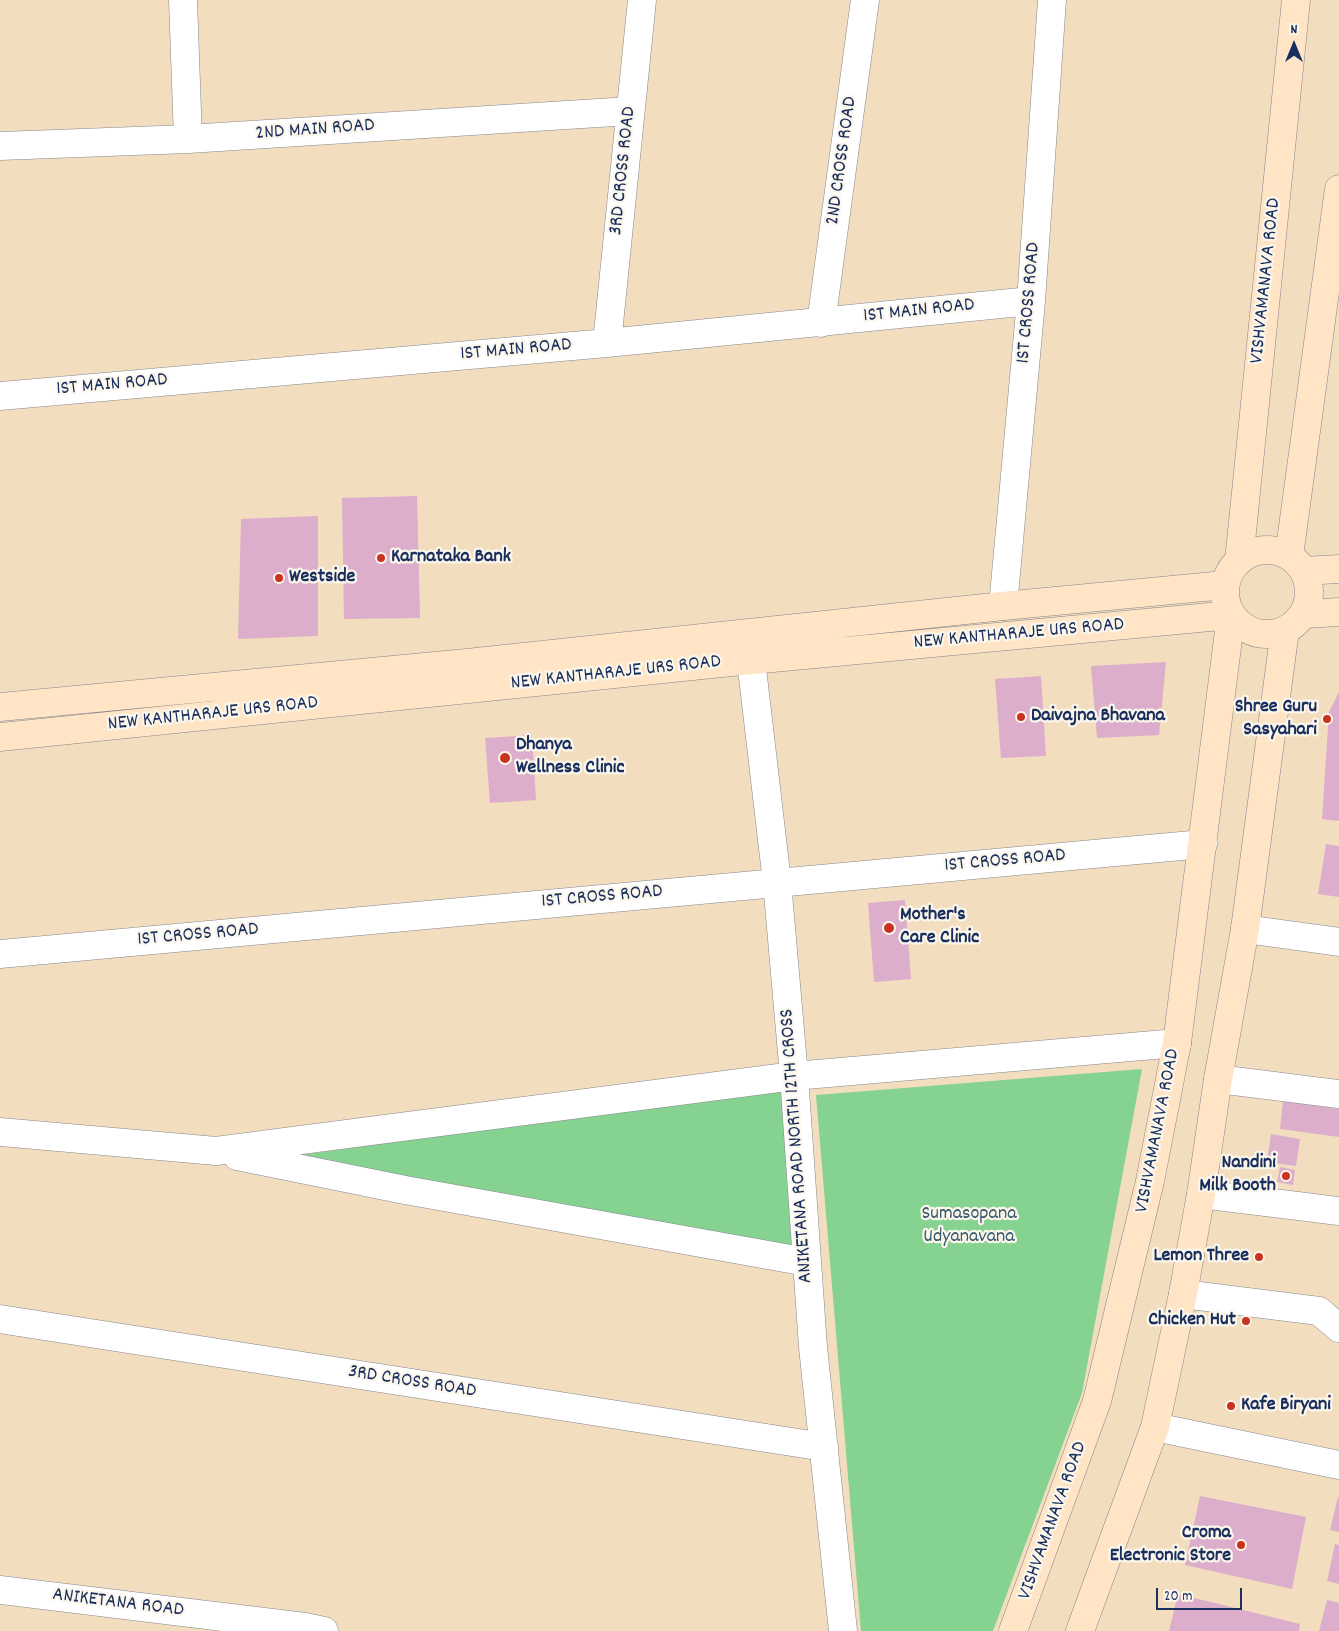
<!DOCTYPE html>
<html>
<head>
<meta charset="utf-8">
<style>
	body { margin:0 }
	#map { position:relative; width:1339px; height:1631px; overflow:hidden; background:#f2ddbe; font-family:Dekko,sans-serif }
	canvas { display:block }
	.north { position:absolute; left:1269px; top:20px; width:50px; height:50px; -webkit-text-stroke:4px #fbf7ec; paint-order:stroke; rotate:0deg; font-size:14px; font-weight:700; line-height:20px; text-align:center; color:#1b2f5e }
	.north::after { content:''; display:block; margin:auto; width:18px; height:22px; background:#1b2f5e; clip-path:polygon(50% 0,100% 100%,50% 72%,0 100%) }
	.scale { position:absolute; left:1156px; top:1588px; width:86px; height:22px; box-sizing:border-box; border:2px solid #1b2f5e; border-top:0; padding-left:6px; font-size:15px; line-height:18px; white-space:nowrap; color:#1b2f5e; -webkit-text-stroke:4px #fbf7ec; paint-order:stroke }
</style>
</head>
<body>
<div id="map">
<canvas width="1339" height="1631"></canvas>
<div class="north">N</div>
<div class="scale">20 m</div>
</div>
<script>
const c = document.querySelector('canvas').getContext('2d');
c.lineJoin = 'round';
function paint(path, color) { c.fillStyle = color; c.fill(path, 'evenodd'); }
const shape = rows => new Path2D(rows.map(r => 'M' + r).join(''));
function trace(path, color, width, dash) { c.strokeStyle = color; c.lineWidth = width; c.lineCap = dash ? 'butt' : 'round'; c.setLineDash(dash || []); c.stroke(path); }
function label(font, color, halo, rows, align = 'center') {
  c.font = font + ' Dekko,sans-serif'; c.lineWidth = 4.5; c.setLineDash([]); c.textBaseline = 'middle'; c.strokeStyle = halo; c.fillStyle = color; for (const [text, x, y, turn = 0] of rows) {
    c.save(); c.translate(x, y); c.rotate((+turn || 0) * Math.PI / 180); c.textAlign = isNaN(turn) ? turn : align; if (halo) c.strokeText(text, 0, 0); c.fillText(text, 0, 0); c.restore();
  }
}
paint(shape([
	[1142,1069,1082,1393,993,1631,861,1631,816,1095],
	[783,1087,795,1251,294,1156]
]), '#86d391');
paint(shape([
	[417,496,420,618,344,619,342,498],
	[318,516,318,636,238,639,241,519],
	[1166,662,1159,735,1097,738,1091,666],
	[1041,676,1046,756,1001,758,995,679],
	[1339,692,1339,821,1322,819,1329,712],
	[532,735,536,800,490,803,485,738],
	[1326,844,1339,846,1339,897,1318,894],
	[905,900,911,979,874,982,868,903],
	[1283,1101,1339,1109,1339,1137,1280,1129],
	[1271,1134,1300,1139,1296,1166,1267,1162],
	[1280,1167,1295,1170,1293,1185,1277,1182],
	[1200,1496,1306,1517,1292,1589,1185,1565],
	[1338,1497,1339,1498,1339,1532,1330,1530],
	[1335,1544,1339,1545,1339,1584,1327,1581],
	[1178,1594,1300,1624,1299,1631,1169,1631],
	[1327,1600,1339,1603,1339,1631,1319,1631]
]), '#ddadcc');
const minor = shape([
	[183,0,188,139],
	[0,146,188,139,630,111],
	[821,323,865,0],
	[607,343,642,0],
	[0,396,607,343,1031,301],
	[1003,606,1031,301,1052,0],
	[751,660,777,882,794,1076,813,1347,843,1631],
	[1245,929,1339,942],
	[0,954,1203,844],
	[1218,1079,1339,1094],
	[0,1132,216,1151,794,1076,1177,1043],
	[237,1156,405,1190,807,1262],
	[1201,1194,1339,1211],
	[1183,1294,1319,1311,1339,1328],
	[0,1319,824,1447],
	[1155,1427,1339,1465],
	[0,1590,305,1627,324,1631]
]);
const secondary = shape([
	'1225 592a42 42 0 1 1 84 0a42 42 0 1 1-84 0Z',
	[1289,556,1339,189],
	[1239,561,1296,0],
	[1304,571,1339,569],
	[1304,614,1339,612],
	[0,707,467,663,1003,606,1225,585],
	[0,737,751,660,1231,615,1177,1043,1150,1181,1097,1401,1013,1631],
	[1080,1631,1155,1427,1183,1294,1201,1194,1218,1079,1245,929,1285,630]
]);
trace(minor, '#86868e', 29);
trace(secondary, '#86868e', 29);
trace(minor, '#fff', 28);
trace(secondary, '#ffe4c6', 28);
for (const [x, y, r, color] of [
	[381,558,5,"#c8321e"],
	[279,578,5,"#c8321e"],
	[1021,717,5,"#c8321e"],
	[1327,719,5,"#c8321e"],
	[505,758,6,"#c8321e"],
	[889,928,6,"#c8321e"],
	[1286,1176,5,"#c8321e"],
	[1259,1257,5,"#c8321e"],
	[1246,1321,5,"#c8321e"],
	[1231,1406,5,"#c8321e"],
	[1241,1545,5,"#c8321e"]
]) { const dot = new Path2D(); dot.arc(x, y, r, 0, 2 * Math.PI); c.fillStyle = color; c.fill(dot); trace(dot, '#fbf7ec', 2); }
label('20px', '#1b2f5e', '#fbf7ec', [
	["2ND MAIN ROAD",315,131,-4],
	["2ND CROSS ROAD",843,161,-82],
	["3RD CROSS ROAD",624,171,-84],
	["VISHVAMANAVA ROAD",1267,281,-84],
	["1ST CROSS ROAD",1030,303,-85],
	["1ST MAIN ROAD",919,312,-6],
	["1ST MAIN ROAD",516,351,-5],
	["1ST MAIN ROAD",112,386,-5],
	["NEW KANTHARAJE URS ROAD",1019,635,-5],
	["NEW KANTHARAJE URS ROAD",616,674,-6],
	["NEW KANTHARAJE URS ROAD",213,715,-6],
	["1ST CROSS ROAD",1005,862,-5],
	["1ST CROSS ROAD",602,898,-5],
	["1ST CROSS ROAD",198,936,-5],
	["VISHVAMANAVA ROAD",1159,1131,-79],
	["ANIKETANA ROAD NORTH 12TH CROSS",798,1146,-94],
	["3RD CROSS ROAD",412,1383,9],
	["VISHVAMANAVA ROAD",1054,1521,-70],
	["ANIKETANA ROAD",118,1604,7]
]);
label('bold 20px', '#1b2f5e', '#fbf7ec', [
	["Karnataka Bank",391,558],
	["Westside",289,578],
	["Shree Guru",1317,708,"right"],
	["Sasyahari",1317,731,"right"],
	["Daivajna Bhavana",1031,717],
	["Dhanya",516,746],
	["Wellness Clinic",516,769],
	["Mother's",900,916],
	["Care Clinic",900,939],
	["Nandini",1276,1164,"right"],
	["Milk Booth",1276,1187,"right"],
	["Lemon Three",1249,1257,"right"],
	["Chicken Hut",1236,1321,"right"],
	["Kafe Biryani",1241,1406],
	["Croma",1231,1534,"right"],
	["Electronic Store",1231,1557,"right"]
], 'left');
label('20px', '#36586b', '#fbf7ec', [
	["Sumasopana",969,1215],
	["Udyanavana",969,1238]
]);
</script>
</body>
</html>
